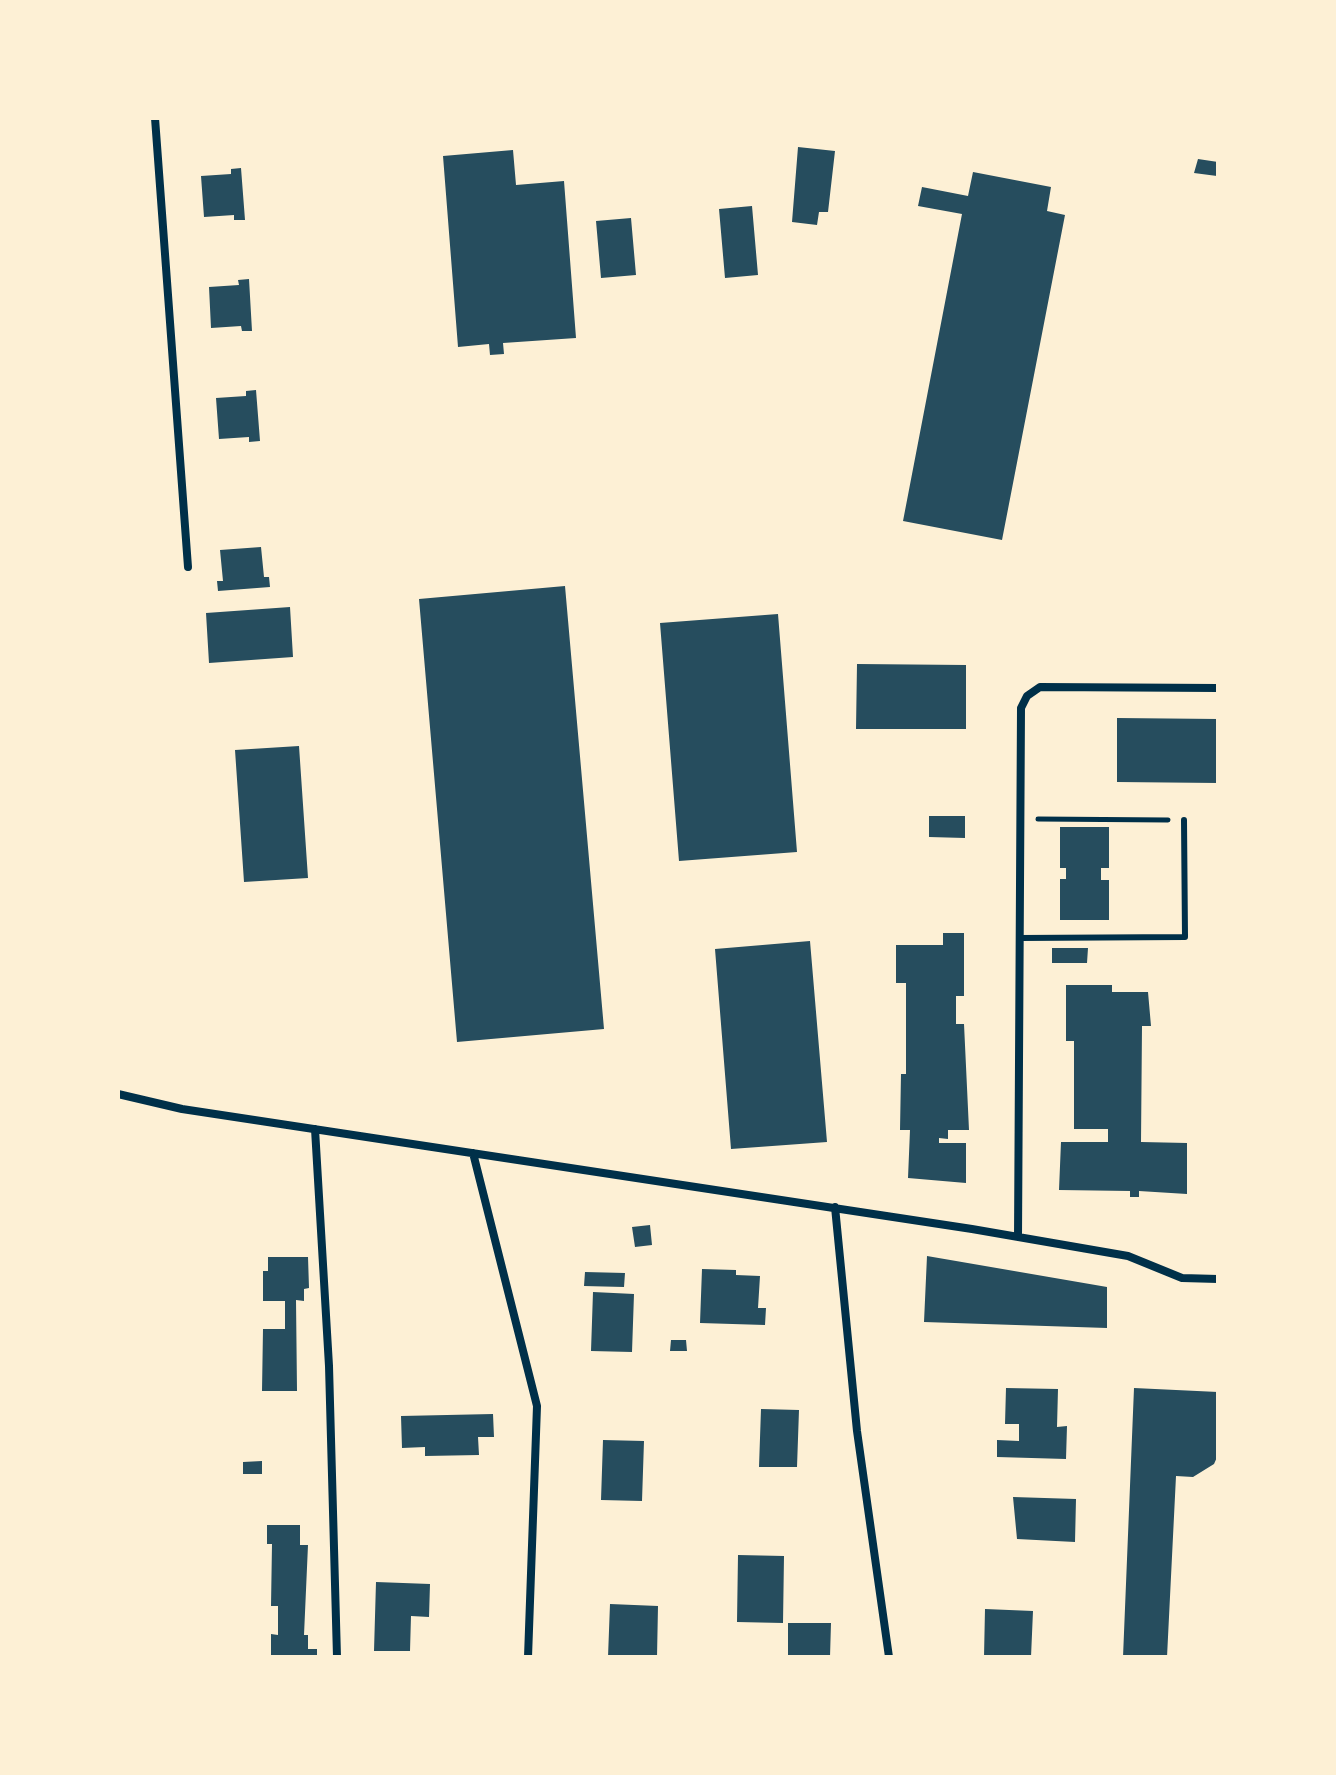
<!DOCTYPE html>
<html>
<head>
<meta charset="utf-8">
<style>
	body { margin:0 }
	#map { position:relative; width:1336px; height:1775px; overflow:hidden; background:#fdf0d5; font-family:Cabin,sans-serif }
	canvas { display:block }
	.frame { position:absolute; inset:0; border:120px solid #fdf0d5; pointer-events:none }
</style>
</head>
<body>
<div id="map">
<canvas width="1336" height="1775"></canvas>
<div class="frame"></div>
</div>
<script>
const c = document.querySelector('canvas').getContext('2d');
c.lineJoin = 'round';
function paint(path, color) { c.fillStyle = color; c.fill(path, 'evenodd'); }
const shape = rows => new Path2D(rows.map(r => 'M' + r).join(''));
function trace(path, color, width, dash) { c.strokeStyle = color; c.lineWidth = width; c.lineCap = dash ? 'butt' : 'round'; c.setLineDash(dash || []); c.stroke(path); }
paint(shape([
	[798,147,835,151,828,212,819,212,817,225,792,222],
	[513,150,516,185,564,181,576,338,503,343,504,354,490,355,489,344,458,347,443,156],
	[1198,159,1218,162,1217,176,1194,173],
	[241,168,245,220,234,220,234,215,204,217,201,176,231,174,231,169],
	[973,172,1051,187,1047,211,1065,215,1002,540,903,521,962,214,918,206,922,187,968,196],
	[752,206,758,275,725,278,719,209],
	[631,218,636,275,601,278,596,221],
	[249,279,252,331,242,331,241,326,211,328,209,287,239,285,238,280],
	[256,390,260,441,249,442,249,437,219,439,216,398,246,396,246,391],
	[261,547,264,577,269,577,270,587,218,591,217,581,223,581,220,550],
	[565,586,604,1029,457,1042,419,599],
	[290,607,293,657,209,663,206,613],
	[778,614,797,852,679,861,660,623],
	[857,664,966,665,966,729,856,729],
	[1117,718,1218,719,1218,783,1117,782],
	[299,746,308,878,244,882,235,750],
	[929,816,965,816,965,838,929,837],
	[1060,827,1109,827,1109,868,1101,868,1101,880,1109,880,1109,920,1060,920,1060,879,1066,879,1066,868,1060,868],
	[943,933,964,933,964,996,956,996,956,1024,964,1024,969,1130,948,1130,948,1139,939,1138,939,1143,966,1143,966,1183,908,1178,910,1130,900,1130,901,1074,906,1074,906,983,896,983,896,945,943,945],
	[810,941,827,1142,731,1149,715,949],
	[1052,948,1088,948,1087,963,1052,963],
	[1066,985,1112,985,1112,992,1148,992,1151,1026,1142,1026,1141,1142,1187,1143,1187,1194,1139,1191,1139,1197,1130,1197,1130,1191,1059,1190,1061,1142,1108,1142,1108,1129,1074,1129,1074,1041,1066,1041],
	[650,1225,652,1245,635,1247,632,1227],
	[927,1256,1107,1287,1107,1328,924,1322],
	[268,1257,308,1257,309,1288,304,1289,304,1301,296,1300,297,1391,262,1391,263,1329,285,1329,285,1301,263,1301,263,1271,268,1271],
	[702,1269,736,1270,736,1275,760,1276,758,1308,766,1308,765,1325,700,1323],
	[585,1272,625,1273,624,1287,584,1286],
	[593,1292,634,1294,632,1352,591,1351],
	[671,1340,686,1340,687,1351,670,1351],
	[1006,1388,1058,1389,1057,1427,1067,1426,1066,1459,997,1457,997,1440,1019,1441,1019,1424,1005,1424],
	[1134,1388,1218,1392,1218,1455,1214,1464,1193,1477,1176,1476,1167,1657,1123,1657],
	[761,1409,799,1410,797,1467,759,1467],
	[493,1414,494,1437,478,1437,479,1455,425,1456,425,1447,402,1448,401,1416],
	[603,1440,644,1441,642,1501,601,1500],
	[262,1461,262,1474,243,1474,243,1462],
	[1013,1497,1076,1499,1075,1542,1017,1539],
	[267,1525,300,1525,300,1545,308,1545,304,1635,308,1635,308,1649,317,1649,317,1657,271,1657,271,1634,278,1635,278,1606,271,1606,272,1544,267,1544],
	[738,1555,784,1556,783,1623,737,1622],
	[376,1582,430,1584,429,1617,411,1616,410,1651,374,1651],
	[610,1604,658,1606,657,1657,608,1657],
	[985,1609,1033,1611,1031,1657,984,1657],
	[788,1623,831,1623,830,1657,788,1657]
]), '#264d5e');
trace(shape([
	[1038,819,1168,820]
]), '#003049', 5);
trace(shape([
	[1020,938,1185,937,1184,820]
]), '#003049', 6);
trace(shape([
	[155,118,188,567],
	[118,1094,182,1109,972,1229,1128,1256,1182,1278,1218,1279],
	[315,1129,329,1366,337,1657],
	[473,1153,537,1406,528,1657],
	[835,1207,857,1431,889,1657],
	[1018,1237,1021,708,1027,696,1040,687,1218,688]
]), '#003049', 8);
</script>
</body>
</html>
